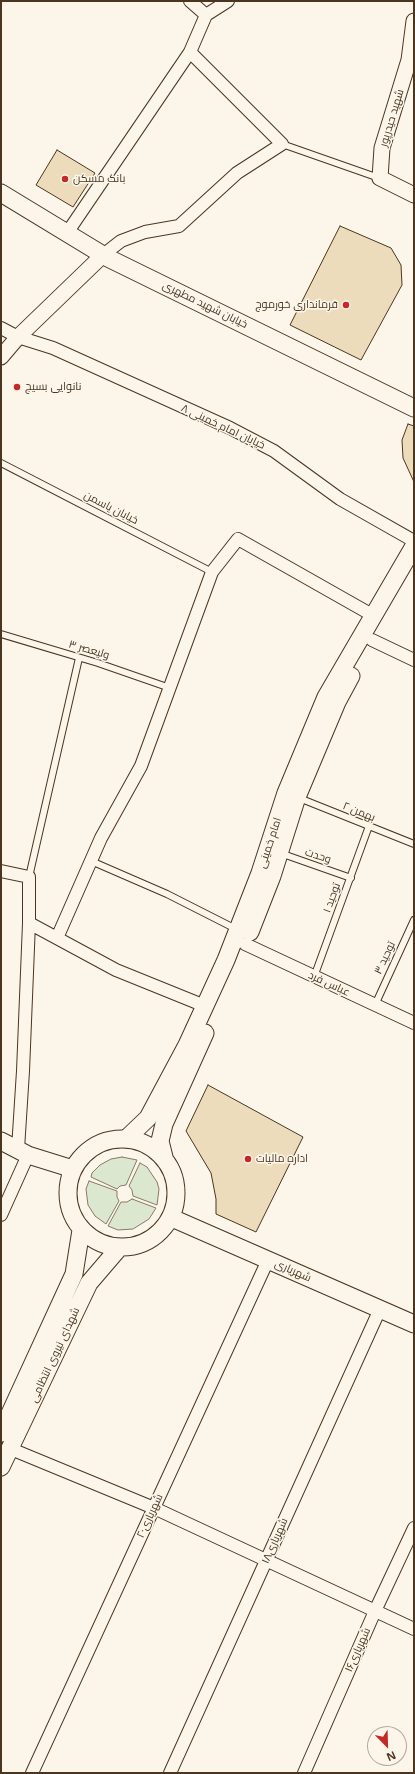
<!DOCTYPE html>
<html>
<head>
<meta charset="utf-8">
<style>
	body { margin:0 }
	#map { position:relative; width:415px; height:1774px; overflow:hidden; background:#fbf6e9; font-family:"Noto Sans",sans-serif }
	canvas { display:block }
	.frame { position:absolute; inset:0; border:2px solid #4a3520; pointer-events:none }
	.north { position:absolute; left:367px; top:1726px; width:40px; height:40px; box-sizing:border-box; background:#fbf6e9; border:1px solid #b4a999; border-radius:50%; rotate:157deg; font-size:11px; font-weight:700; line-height:16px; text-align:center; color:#4a3520 }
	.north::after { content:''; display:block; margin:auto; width:14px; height:18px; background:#c62828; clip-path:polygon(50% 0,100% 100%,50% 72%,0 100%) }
</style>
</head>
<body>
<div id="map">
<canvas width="415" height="1774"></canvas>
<div class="frame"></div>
<div class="north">N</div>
</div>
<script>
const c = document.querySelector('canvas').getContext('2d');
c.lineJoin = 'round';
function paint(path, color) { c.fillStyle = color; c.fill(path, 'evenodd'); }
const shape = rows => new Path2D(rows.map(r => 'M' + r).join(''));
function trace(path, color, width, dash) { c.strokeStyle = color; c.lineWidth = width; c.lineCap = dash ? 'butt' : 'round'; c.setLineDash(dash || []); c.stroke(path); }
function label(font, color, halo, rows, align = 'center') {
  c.font = font + ' "Noto Sans",Cairo,sans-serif'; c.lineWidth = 3; c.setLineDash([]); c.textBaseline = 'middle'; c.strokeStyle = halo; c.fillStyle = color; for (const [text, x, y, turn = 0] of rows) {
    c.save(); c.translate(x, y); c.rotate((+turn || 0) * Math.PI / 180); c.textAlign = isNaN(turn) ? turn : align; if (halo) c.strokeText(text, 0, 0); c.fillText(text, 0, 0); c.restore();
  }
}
const green = shape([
	[122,1157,137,1160,126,1185,120,1186,117,1189,91,1177,92,1173,100,1165,111,1159,122,1157],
	[140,1163,147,1167,157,1182,159,1189,157,1205,133,1196,132,1190,129,1186,140,1163],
	[89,1181,117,1191,117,1197,119,1201,106,1224,95,1216,88,1205,86,1189,89,1181],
	[132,1199,156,1208,149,1219,133,1229,118,1230,108,1226,121,1202,127,1202,132,1199]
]);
paint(green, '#dce7d0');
trace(green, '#887966', 1);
const building = shape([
	[57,150,95,173,73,207,36,185,57,150],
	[340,226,391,248,401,265,402,285,361,360,290,325,340,226],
	[408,424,414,426,414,482,403,458,402,440,408,424],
	[208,1085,303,1137,256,1232,216,1214,216,1199,211,1173,186,1131,208,1085]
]);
paint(building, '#ecdcbc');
trace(building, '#4a3520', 1);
const service = shape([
	[282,144,379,178],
	[1,463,212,572],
	[1,634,98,663,170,688],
	[299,798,414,844],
	[280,853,351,878],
	[91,861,167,894,236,929],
	[29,877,79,658],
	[314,977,369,826],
	[375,1005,414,920]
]);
const minor = shape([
	[206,15,228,1],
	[67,233,190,52],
	[103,255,121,241,145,232,179,226,237,173,282,144,190,52,206,15,190,1],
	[1,328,18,337,53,348,230,428,274,451,340,499,414,541],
	[372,640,414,660],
	[1,871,29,877,29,923,23,1071,18,1149],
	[29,923,116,970,205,1006],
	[57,938,101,838,141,766,212,572,238,539,374,616],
	[245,944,414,1023],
	[1,1215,28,1155],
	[11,1449,154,1508,414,1629],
	[32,1773,268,1260],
	[170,1773,380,1309],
	[304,1773,375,1611,414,1528]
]);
const tertiary = shape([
	[414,21,409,60,382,148,380,178,414,195],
	[1,357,18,337,103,255]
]);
const secondary = shape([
	[1,193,108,258,414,408],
	[250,932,272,876,297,797,337,702,351,676],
	'68 1193a54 54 0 1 1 108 0a54 54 0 1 1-108 0Z',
	[126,1139,148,1118,187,1045,226,960,260,873,286,793,326,697,414,546],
	[1,1141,28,1155,73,1169],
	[164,1157,160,1141,164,1124,205,1033],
	[172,1218,414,1324],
	[1,1433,74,1274,81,1230],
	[1,1467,89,1283,119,1248]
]);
trace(service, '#4a3520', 8);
trace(minor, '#4a3520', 14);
trace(tertiary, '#4a3520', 17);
trace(secondary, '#4a3520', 19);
trace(service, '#fbf6e9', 6);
trace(minor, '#fbf6e9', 12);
trace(tertiary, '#fbf6e9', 15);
trace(secondary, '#fbf6e9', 17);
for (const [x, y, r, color] of [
	[65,179,4,"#c62828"],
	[346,305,4,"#c62828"],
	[17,387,4,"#c62828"],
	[248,1159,4,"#c62828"]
]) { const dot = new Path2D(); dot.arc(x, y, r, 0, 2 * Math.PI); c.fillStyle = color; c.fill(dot); trace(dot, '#fbf6e9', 1.5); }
label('11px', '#4a3520', '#fbf6e9', [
	["شهید حیدرپور",392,118,-73],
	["خیابان شهید مطهری",205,305,26],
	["خیابان امام خمینی ۸",223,427,25],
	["خیابان یاسمن",111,508,27],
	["ولیعصر ۳",89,650,16],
	["بهمن ۲",359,812,22],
	["امام خمینی",270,843,-72],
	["وحدت",318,856,19],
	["توحید ۱",332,898,-70],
	["توحید ۳",385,958,-65],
	["عباس فرد",329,984,25],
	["شهریاری",293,1271,24],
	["شهدای نیروی انتظامی",55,1355,-65],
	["شهریاری۲۰",150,1516,-65],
	["شهریاری۱۸",275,1541,-66],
	["شهریاری۱۶",358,1650,-66]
]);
label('11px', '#4a3520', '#fbf6e9', [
	["بانک مسکن",73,179],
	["فرمانداری خورموج",338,305,"right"],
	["نانوایی بسیج",25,387],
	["اداره مالیات",256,1159]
], 'left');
</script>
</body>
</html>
